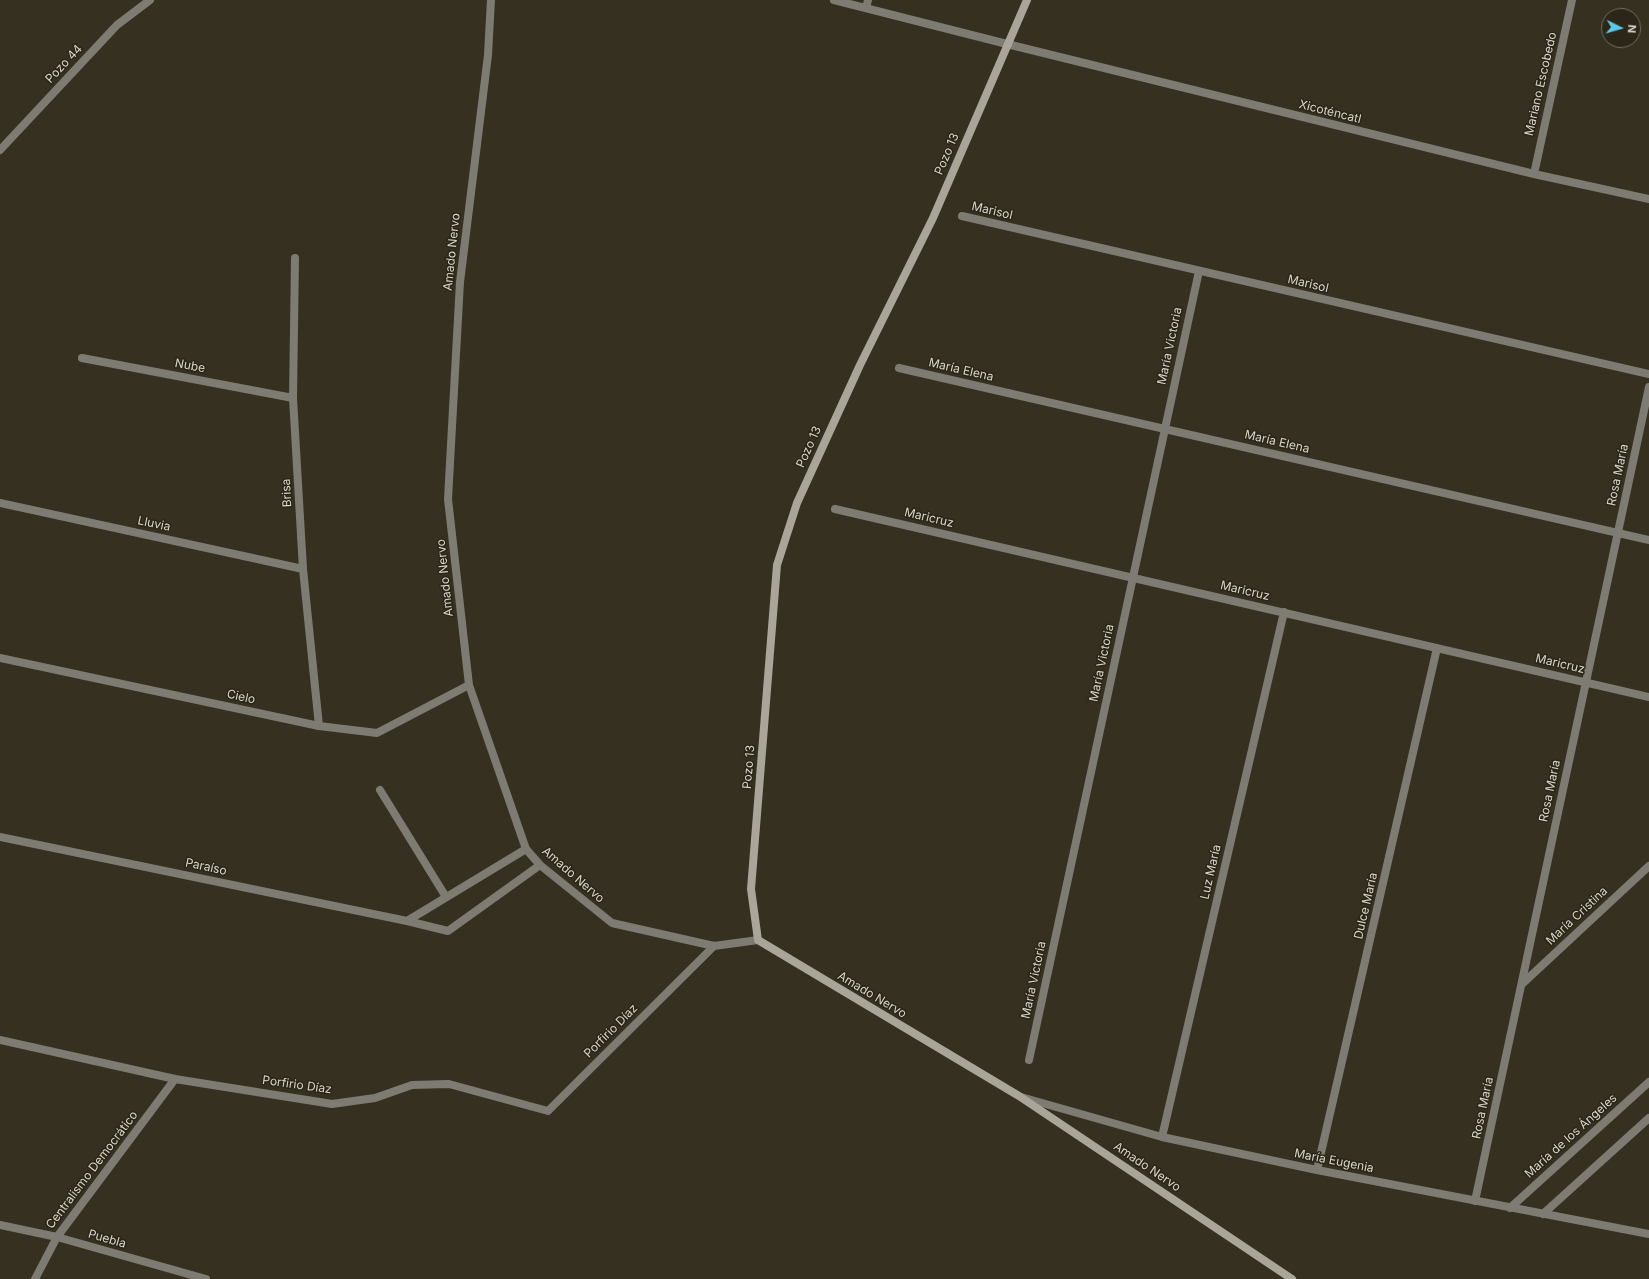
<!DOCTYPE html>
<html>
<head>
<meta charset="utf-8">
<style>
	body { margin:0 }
	#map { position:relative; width:1649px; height:1279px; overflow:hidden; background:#353020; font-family:Inter,sans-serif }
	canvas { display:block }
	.north { position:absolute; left:1601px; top:8px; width:40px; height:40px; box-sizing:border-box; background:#2b2617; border:1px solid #706c5f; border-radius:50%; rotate:95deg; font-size:11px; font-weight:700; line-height:16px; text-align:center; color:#d8d5cb }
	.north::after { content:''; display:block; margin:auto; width:14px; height:18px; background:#5cc7e7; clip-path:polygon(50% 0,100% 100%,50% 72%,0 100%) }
</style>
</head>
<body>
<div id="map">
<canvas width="1649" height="1279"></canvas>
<div class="north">N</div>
</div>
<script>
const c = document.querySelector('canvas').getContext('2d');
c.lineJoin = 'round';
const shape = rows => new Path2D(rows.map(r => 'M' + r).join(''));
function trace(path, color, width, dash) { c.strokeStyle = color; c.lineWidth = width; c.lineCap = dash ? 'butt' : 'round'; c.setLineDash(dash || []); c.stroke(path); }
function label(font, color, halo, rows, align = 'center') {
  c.font = font + ' Inter,sans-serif'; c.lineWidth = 3; c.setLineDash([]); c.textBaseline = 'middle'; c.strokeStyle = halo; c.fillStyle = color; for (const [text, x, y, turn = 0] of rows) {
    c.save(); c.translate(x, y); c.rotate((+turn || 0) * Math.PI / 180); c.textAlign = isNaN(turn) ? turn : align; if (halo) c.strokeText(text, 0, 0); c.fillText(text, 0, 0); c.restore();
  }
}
trace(shape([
	[491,0,488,55,460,282,448,499,469,685,526,849,540,865,612,923,714,946,758,940],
	[834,0,1007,44,1534,174,1649,199],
	[866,8,868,0],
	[0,150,117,25,150,0],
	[1534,174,1572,0],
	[962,216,1649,374],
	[295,258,293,398,303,569,319,726],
	[82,358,293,398],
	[899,368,1649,540],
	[0,503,303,569],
	[835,509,1649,697],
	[0,658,319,726,377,733,469,685],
	[380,790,446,897],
	[0,837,407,921,448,931,540,865],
	[407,921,526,849],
	[1522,984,1649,866],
	[0,1040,175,1079,332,1104,375,1098,412,1085,449,1084,548,1111,714,946],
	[1029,1060,1199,271],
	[1021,1097,1162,1137,1317,1170,1649,1234],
	[1162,1137,1284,612],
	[1317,1170,1437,648],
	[1475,1201,1649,387],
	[1510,1208,1649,1082],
	[1543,1214,1649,1118],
	[0,1225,57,1237,206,1279],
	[35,1279,57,1237,175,1079]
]), '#7e7b73', 8);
trace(shape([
	[1027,0,933,218,860,365,797,503,777,565,751,889,758,940,1019,1096,1292,1279]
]), '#a9a599', 8);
label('12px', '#d8d5cb', '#2b2617', [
	["Pozo 44",64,64,-47],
	["Mariano Escobedo",1541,84,-77],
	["Xicoténcatl",1330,112,14],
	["Pozo 13",947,154,-67],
	["Marisol",992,211,13],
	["Amado Nervo",452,252,-84],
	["Marisol",1308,284,13],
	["María Victoria",1170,346,-78],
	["Nube",190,366,11],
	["María Elena",961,370,13],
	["María Elena",1277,442,13],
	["Pozo 13",809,447,-66],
	["Rosa María",1618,475,-78],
	["Brisa",287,493,-93],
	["Maricruz",929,518,13],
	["Lluvia",154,524,12],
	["Amado Nervo",445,578,-96],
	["Maricruz",1245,591,13],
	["María Victoria",1102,663,-78],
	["Maricruz",1560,664,13],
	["Cielo",241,697,12],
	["Pozo 13",749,767,-85],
	["Rosa María",1550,791,-78],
	["Paraíso",206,867,12],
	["Luz María",1211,872,-77],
	["Amado Nervo",573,875,41],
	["Dulce María",1366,906,-77],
	["María Cristina",1577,916,-43],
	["María Victoria",1034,980,-78],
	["Amado Nervo",872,995,31],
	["Porfirio Díaz",611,1031,-45],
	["Porfirio Díaz",297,1085,8],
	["Rosa María",1483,1108,-78],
	["María de los Ángeles",1571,1136,-42],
	["María Eugenia",1334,1161,11],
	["Amado Nervo",1147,1167,34],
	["Centralismo Democrático",92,1170,-53],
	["Puebla",107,1239,16]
]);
</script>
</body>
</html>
